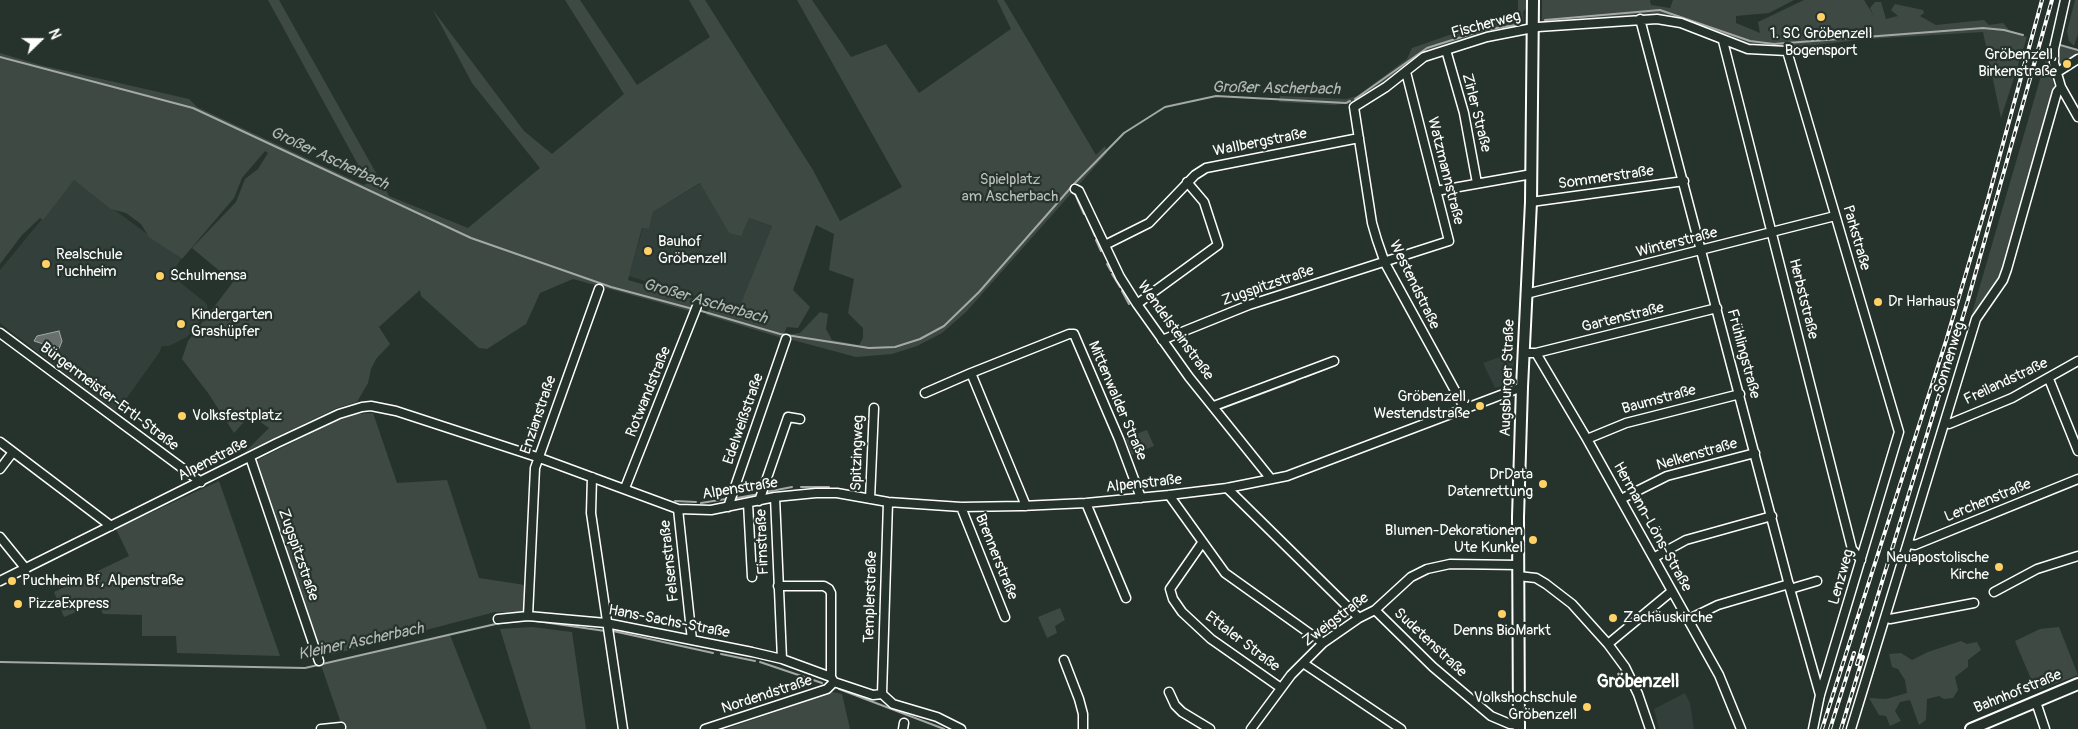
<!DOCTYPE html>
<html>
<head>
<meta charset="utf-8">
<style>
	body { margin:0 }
	#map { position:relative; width:2078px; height:729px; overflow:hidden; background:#26332d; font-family:Pangolin,sans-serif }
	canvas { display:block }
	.north { position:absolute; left:15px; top:15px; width:50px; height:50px; -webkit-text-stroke:4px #26332d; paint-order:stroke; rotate:68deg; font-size:14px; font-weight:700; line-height:20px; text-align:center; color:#fff }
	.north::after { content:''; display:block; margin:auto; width:18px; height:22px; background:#fff; clip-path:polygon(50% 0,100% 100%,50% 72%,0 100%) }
</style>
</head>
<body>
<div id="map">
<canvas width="2078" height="729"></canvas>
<div class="north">N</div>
</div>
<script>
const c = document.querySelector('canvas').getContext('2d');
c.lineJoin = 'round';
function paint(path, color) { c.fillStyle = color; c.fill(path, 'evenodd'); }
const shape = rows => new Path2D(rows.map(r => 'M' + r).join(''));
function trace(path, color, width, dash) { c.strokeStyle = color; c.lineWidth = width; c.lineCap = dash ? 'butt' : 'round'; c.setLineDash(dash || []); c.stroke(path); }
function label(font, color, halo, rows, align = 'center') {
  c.font = font + ' Pangolin,sans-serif'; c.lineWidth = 4.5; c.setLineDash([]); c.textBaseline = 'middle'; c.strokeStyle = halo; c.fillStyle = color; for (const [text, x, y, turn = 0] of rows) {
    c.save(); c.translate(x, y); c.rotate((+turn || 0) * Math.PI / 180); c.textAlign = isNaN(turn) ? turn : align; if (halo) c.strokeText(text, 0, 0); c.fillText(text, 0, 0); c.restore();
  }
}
paint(shape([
	[74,180,181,259,171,275,207,304,208,311,187,337,169,346,162,346,159,353,116,413,0,323,0,270],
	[701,183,729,233,749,218,772,226,740,305,713,298,711,301,708,301,629,276,643,227,649,229,653,212],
	[1514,352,1513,382,1495,388,1483,363],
	[1685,693,1690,703,1694,729,1659,729,1654,709]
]), '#333f3a');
paint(shape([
	[268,0,279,0,389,196,468,228,540,168,472,83,433,10,524,131,552,154,624,94,565,0,580,0,637,85,710,37,689,0,705,0,813,170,840,221,902,187,797,0,812,0,851,57,886,44,919,93,1011,29,997,0,1004,0,1096,155,1105,146,1107,153,966,312,942,333,917,346,892,354,856,357,789,339,792,334,800,333,820,312,828,314,826,329,832,340,859,345,863,338,863,328,848,313,854,279,829,270,834,234,816,225,793,290,810,307,798,328,787,327,782,338,706,315,713,298,740,305,772,226,749,218,741,236,729,233,700,183,653,212,649,229,642,228,628,280,697,300,693,312,573,279,540,293,526,324,487,349,479,348,421,296,420,290,379,327,390,344,376,359,371,369,368,383,357,402,337,408,245,452,269,428,250,415,234,433,208,393,182,359,188,341,233,282,192,248,236,202,245,179,258,169,268,153,265,151,242,178,234,198,182,259,149,237,141,224,126,213,111,209,74,180,43,220,40,218,22,235,0,264,0,53,40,65,189,99,197,107,364,185,368,183],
	[1518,0,1528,0,1527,7,1523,12,1524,21,1518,26,1447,47,1360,102,1334,105,1279,102,1280,96,1346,99,1357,96,1407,59,1412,48,1518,11],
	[1542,0,1650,0,1651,5,1670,8,1673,0,1794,0,1769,13,1736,16,1736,23,1760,33,1758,22,1804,0,1864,0,1874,16,1870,8,1875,2,1881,2,1886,19,1898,16,1891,10,1895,4,1923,10,1924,13,1920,16,1936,25,1984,20,1989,25,2003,23,2011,32,2027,37,2001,118,1983,32,1868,39,1787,48,1750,46,1682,21,1639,17,1542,22],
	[2075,0,2078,0,2078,34,2074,46,2069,41,2067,31],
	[2050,45,2052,46,2051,64,2054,89,2005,267,1996,285,1978,307,1968,327],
	[2059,46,2078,50,2078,66,2067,73,2066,67,2057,64],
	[373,413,397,483,447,480,479,578,525,585,523,613,495,612,330,655,319,650,255,461,336,421,356,414],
	[1147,430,1154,446,1132,455,1125,438],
	[219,481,280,656,177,653,176,636,142,636,142,615,103,614,98,603,64,617,54,592,129,556,116,529],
	[1060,608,1065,620,1055,626,1057,633,1047,638,1038,617],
	[532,627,572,632,586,729,531,729,500,629],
	[2059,627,2078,675,2036,691,2015,641,2040,629],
	[450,635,487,729,343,729,321,665],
	[1961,641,1967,644,1977,642,1981,650,1968,660,1968,667,1955,677,1958,690,1953,698,1944,699,1939,696,1927,699,1926,720,1919,725,1910,700,1900,702,1895,711,1901,721,1890,726,1886,716,1879,715,1869,698,1886,699,1907,693,1905,680,1898,669,1892,667,1889,654,1901,653,1912,660,1928,652],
	[833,692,842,694,850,729,726,729]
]), '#3e4944');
const water = shape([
	[59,331,62,341,59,349,34,341,37,336,59,331]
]);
paint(water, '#67706c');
trace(water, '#a4a9a7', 1);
trace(shape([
	[1545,20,1660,10,1750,41,1774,44,1983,28,2004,30,2023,35],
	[2060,45,2078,50],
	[0,57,193,108,471,238,611,287,693,309],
	[1355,99,1427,48,1484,30,1516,25],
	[1075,194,1084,214],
	[1087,218,1095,236],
	[1096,240,1101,251],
	[1107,264,1111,271],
	[1112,274,1120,287],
	[1122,291,1129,304],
	[698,310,780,334,869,348,895,347,920,339,944,326,979,292,1074,184,1124,133,1165,107,1216,96,1346,103,1350,101],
	[1305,377,1328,368],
	[1220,409,1295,381],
	[801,487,829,487],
	[766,492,792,487],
	[737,498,759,494],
	[675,501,696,502],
	[701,503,726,499],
	[613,631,713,653],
	[721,654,755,661],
	[0,662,305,668,500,623,529,620,605,631],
	[760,662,822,683],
	[839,689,944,729]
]), '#a4a9a7', 2);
const street = shape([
	[2065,0,2054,49,2054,63,2061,87,2078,117],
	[1640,19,1790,589,1820,695],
	[1723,41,1852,549,1861,560],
	[1446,50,1464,113,1477,183],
	[2056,73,2078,59],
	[1075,189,1079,191,1120,277,1137,304,1189,377,1271,479],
	[1436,191,1532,174],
	[1531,202,1684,181],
	[1105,245,1149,223,1195,175,1206,168,1359,138],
	[1526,294,1835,216],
	[1137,304,1218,245,1204,202,1187,182],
	[0,333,201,482],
	[1162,340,1249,305,1449,241,1406,72],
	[1523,353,1536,353,1587,439,1719,675,1741,729],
	[1536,353,1717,308],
	[2049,379,2078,451],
	[925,393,971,373],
	[1214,406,1334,361],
	[1464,407,1385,263,1377,240,1372,223,1354,107,1386,87,1424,57,1487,37,1538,27,1657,19,1681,23,1748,49,1787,51,1899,432,1820,695,1813,729],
	[1945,422,1949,424,2012,398,2078,361],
	[1587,439,1626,423,1740,394],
	[0,442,111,526],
	[250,457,319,661],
	[0,469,13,452],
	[592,477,591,513,623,729],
	[625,488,697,306],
	[1227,488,1359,618],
	[1169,495,1225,573,1323,643],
	[775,497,782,659],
	[870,499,874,408],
	[1621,499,1667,476,1755,453],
	[759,501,788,417,800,419],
	[748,503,752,577],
	[1086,503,1126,598],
	[1026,506,971,373,1069,334,1074,334,1119,439,1141,498],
	[728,507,786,339],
	[961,507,1005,617],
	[678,509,692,640],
	[0,537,26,569],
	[1202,543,1170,589,1173,599,1182,612,1211,639,1281,688],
	[1909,544,1915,545,2078,479],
	[1655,557,1686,540,1772,516],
	[1518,576,1536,578,1546,584,1572,604,1608,644,1625,667,1638,694,1650,729],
	[0,581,277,443,339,414,362,407,371,406,396,411,537,457,678,509,711,510,775,497,816,493,837,493,888,502,961,507,1021,506,1086,503,1169,495,1227,488,1287,476,1522,387],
	[778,586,824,586,829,589,831,593,831,677],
	[1790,589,1817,581],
	[1994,592,2037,569,2078,556],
	[1375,610,1433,667,1491,716,1510,724,1519,725],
	[528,616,535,468,599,289],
	[1886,617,1890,619,1974,603],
	[498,619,528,616,606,623,752,652,782,659,831,677,834,682,873,695,882,694,893,704,937,717,961,729],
	[1689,619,1718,605,1789,584],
	[1608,644,1672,591],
	[1064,660,1079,699,1083,714,1083,729],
	[1303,663,1401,729],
	[1169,692,1175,705,1182,712,1210,729],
	[882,694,888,502],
	[2036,702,2045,729],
	[321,729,341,727],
	[705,729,827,689,834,682],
	[903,729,904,723],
	[1251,729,1291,675,1323,643,1359,618,1375,610,1411,577,1427,569,1450,564,1519,565],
	[1851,729,1976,319,2003,280,2007,269,2057,92,2061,87]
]);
const secondary = shape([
	[1519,729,1518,517,1522,387,1531,202,1533,0],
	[1971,729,2078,684]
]);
trace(street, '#fff', 11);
trace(secondary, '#fff', 14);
trace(street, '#26332d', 8);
trace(secondary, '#26332d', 10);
const rail = shape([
	[1857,664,1968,300,2052,0],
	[1822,729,1946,341,1988,199,2042,0],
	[1830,729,1854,653],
	[1841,729,1863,657]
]);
trace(rail, '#fff', 4);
trace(rail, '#26332d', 2, [5.5]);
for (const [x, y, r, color] of [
	[1821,17,5,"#ffd166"],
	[2067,64,5,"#ffd166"],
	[648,251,5,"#ffd166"],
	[46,264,5,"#ffd166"],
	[160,276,5,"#ffd166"],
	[1878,302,5,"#ffd166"],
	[181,324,5,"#ffd166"],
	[1480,406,5,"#ffd166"],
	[182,416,5,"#ffd166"],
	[1543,484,5,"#ffd166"],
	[1533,540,5,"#ffd166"],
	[1999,567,5,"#ffd166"],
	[12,581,5,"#ffd166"],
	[18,604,5,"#ffd166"],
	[1502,614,5,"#ffd166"],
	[1613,618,5,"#ffd166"],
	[1587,707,5,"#ffd166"]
]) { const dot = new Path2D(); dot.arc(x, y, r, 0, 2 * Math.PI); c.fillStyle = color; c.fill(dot); trace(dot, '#26332d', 2); }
label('15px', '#fff', '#26332d', [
	["Fischerweg",1486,25,-15],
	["Zirler Straße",1476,113,76],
	["Wallbergstraße",1260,143,-11],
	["Watzmannstraße",1445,171,76],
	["Sommerstraße",1606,178,-8],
	["Parkstraße",1856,238,74],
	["Winterstraße",1677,243,-14],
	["Westendstraße",1414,285,64],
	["Zugspitzstraße",1268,286,-19],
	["Herbststraße",1803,299,76],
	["Gartenstraße",1623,318,-14],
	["Wendelsteinstraße",1175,331,54],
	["Frühlingstraße",1743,354,75],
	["Sonnenweg",1950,358,-73],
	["Augsburger Straße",1508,378,-88],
	["Freilandstraße",2006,382,-25],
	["Rotwandstraße",649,392,-68],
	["Bürgermeister-Ertl-Straße",109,397,37],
	["Baumstraße",1659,400,-15],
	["Mittenwalder Straße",1117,401,67],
	["Enzianstraße",539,415,-71],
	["Edelweißstraße",744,419,-71],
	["Spitzingweg",858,453,-88],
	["Nelkenstraße",1697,455,-16],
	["Alpenstraße",213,460,-27],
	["Alpenstraße",1144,484,-6],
	["Alpenstraße",740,489,-9],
	["Lerchenstraße",1988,501,-22],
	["Hermann-Löns-Straße",1652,527,61],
	["Firnstraße",763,542,-92],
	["Zugspitzstraße",298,555,71],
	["Brennerstraße",996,557,68],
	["Felsenstraße",670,561,-96],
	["Lenzweg",1842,577,-74],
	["Templerstraße",871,597,-88],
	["Zweigstraße",1336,620,-37],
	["Hans-Sachs-Straße",669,622,11],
	["Ettaler Straße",1242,642,37],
	["Sudetenstraße",1430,643,43],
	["Bahnhofstraße",2018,692,-22],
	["Nordendstraße",767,695,-18]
]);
label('15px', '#fff', '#26332d', [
	["1. SC Gröbenzell",1821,34,"center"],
	["Bogensport",1821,51,"center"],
	["Gröbenzell,",2057,55,"right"],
	["Birkenstraße",2057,72,"right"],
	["Bauhof",658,242],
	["Gröbenzell",658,259],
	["Realschule",56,255],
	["Puchheim",56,272],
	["Schulmensa",170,276],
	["Dr Harhaus",1888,302],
	["Kindergarten",191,315],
	["Grashüpfer",191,332],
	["Gröbenzell,",1470,397,"right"],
	["Westendstraße",1470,414,"right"],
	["Volksfestplatz",192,416],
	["DrData",1533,475,"right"],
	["Datenrettung",1533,492,"right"],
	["Blumen-Dekorationen",1523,531,"right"],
	["Ute Kunkel",1523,548,"right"],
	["Neuapostolische",1989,558,"right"],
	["Kirche",1989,575,"right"],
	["Puchheim Bf, Alpenstraße",22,581],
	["PizzaExpress",28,604],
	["Zachäuskirche",1623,618],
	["Denns BioMarkt",1502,631,"center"],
	["Volkshochschule",1577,698,"right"],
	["Gröbenzell",1577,715,"right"]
], 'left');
label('15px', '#bbbfbe', '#26332d', [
	["Spielplatz",1010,180],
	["am Ascherbach",1010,197]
]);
label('italic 16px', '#b3b8b6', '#26332d', [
	["Großer Ascherbach",1276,89,1],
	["Großer Ascherbach",329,159,25],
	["Großer Ascherbach",705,302,16],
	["Kleiner Ascherbach",361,642,-12]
]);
label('bold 18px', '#fff', '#26332d', [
	["Gröbenzell",1638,682]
]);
</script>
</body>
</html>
